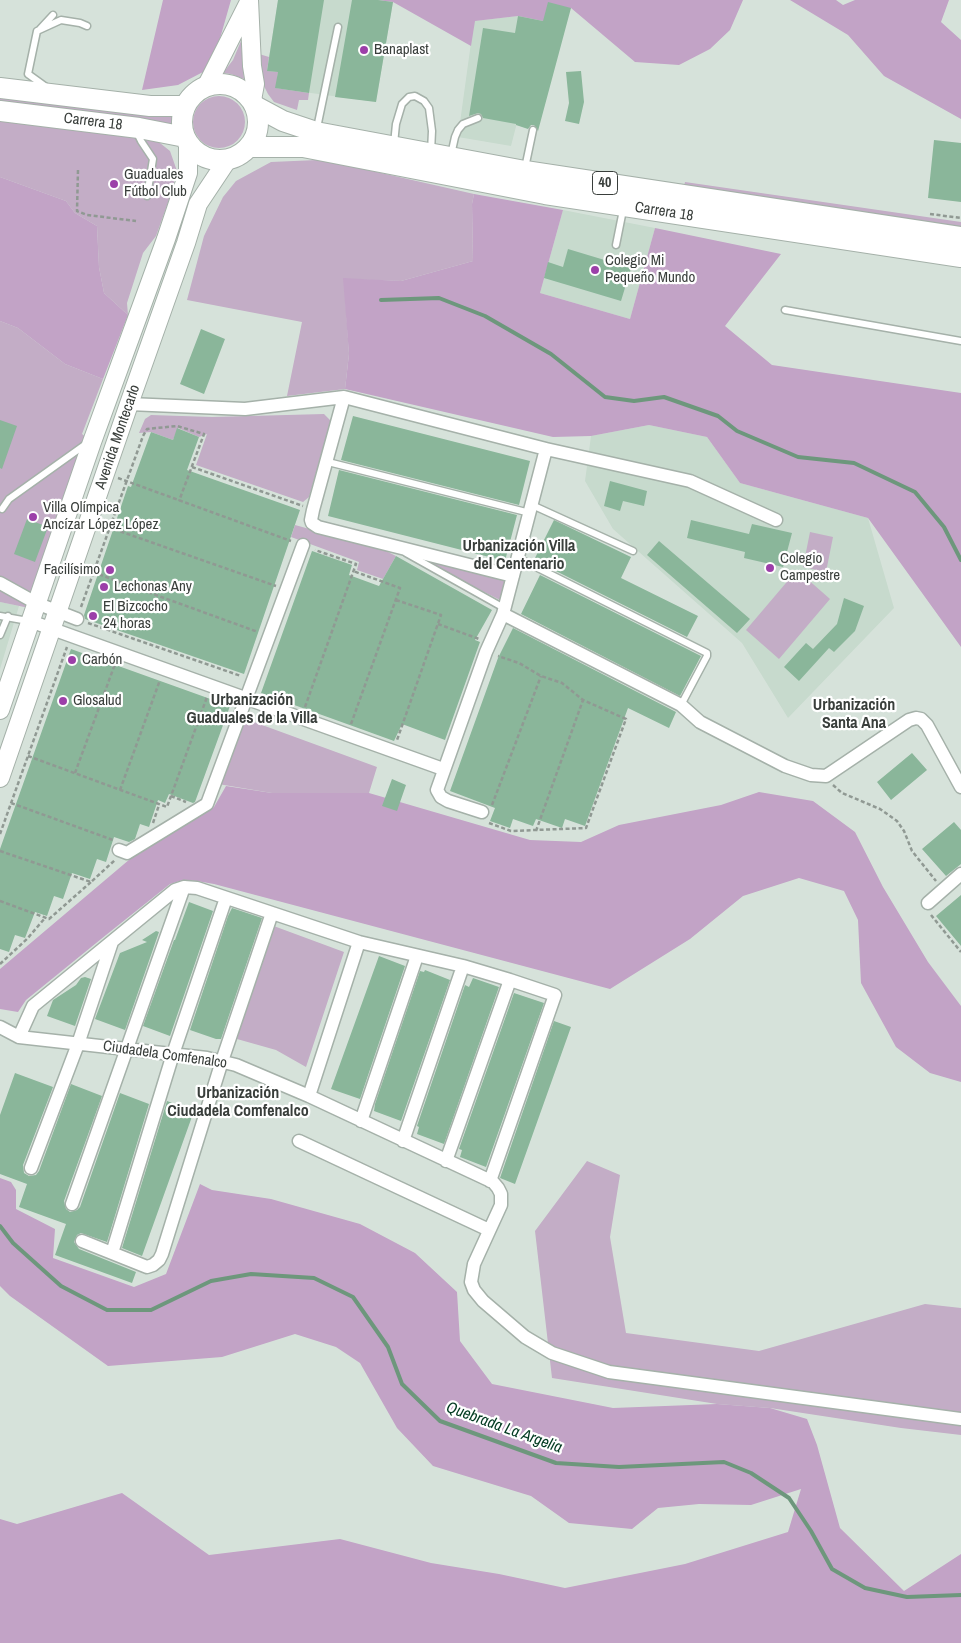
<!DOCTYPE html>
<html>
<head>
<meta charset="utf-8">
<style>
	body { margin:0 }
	canvas { display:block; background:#d6e2da }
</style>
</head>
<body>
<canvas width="961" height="1643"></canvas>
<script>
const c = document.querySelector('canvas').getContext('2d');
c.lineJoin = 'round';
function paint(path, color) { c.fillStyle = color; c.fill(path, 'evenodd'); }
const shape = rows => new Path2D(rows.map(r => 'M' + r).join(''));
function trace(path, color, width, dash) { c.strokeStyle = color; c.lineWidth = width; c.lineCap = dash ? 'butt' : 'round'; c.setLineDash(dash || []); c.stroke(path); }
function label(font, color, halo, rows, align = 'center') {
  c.font = font + ' "Archivo Narrow",sans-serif'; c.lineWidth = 4.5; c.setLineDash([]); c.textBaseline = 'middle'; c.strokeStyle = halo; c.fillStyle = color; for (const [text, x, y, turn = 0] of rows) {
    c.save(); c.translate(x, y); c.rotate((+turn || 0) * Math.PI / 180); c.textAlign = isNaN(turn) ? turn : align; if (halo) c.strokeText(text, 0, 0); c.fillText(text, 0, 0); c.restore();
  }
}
paint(shape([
	[278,0,378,0,393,2,376,102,275,88,267,71],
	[518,16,543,21,511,146,458,137,474,21],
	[563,210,655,228,630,319,540,293],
	[649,425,707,437,740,483,868,518,894,608,788,718,742,643,613,529,585,481,591,436],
	[0,602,19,606,0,669]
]), '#c7dacd');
paint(shape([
	[241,41,244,79,231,74,223,73,233,60],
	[259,54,269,57,267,71,278,72,276,88,309,93,308,100,299,100,297,110,274,102,268,94,263,84],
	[0,94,174,113,171,126,160,122,0,101],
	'193 122a26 26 0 1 1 52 0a26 26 0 1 1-52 0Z',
	[0,117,155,139,170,151,177,171,170,197,156,236,143,253,127,303,128,315,104,293,99,267,97,226,75,213,66,201,0,177],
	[317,160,368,170,474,194,472,204,473,261,401,281,344,279,349,354,345,389,287,396,302,322,187,300,204,236,223,197,236,181,271,162],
	[685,182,961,222,961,230,684,186],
	[0,321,18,328,65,364,103,379,82,434,92,442,34,609,0,602],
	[324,414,331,421,309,497,303,502,196,465,207,434,199,437,178,428,173,440,151,432,139,433,145,419,151,415,212,417],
	[295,525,382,549,396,556,383,579,357,570,359,562,291,537],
	[810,532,833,537,826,572,803,567],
	[430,561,505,581,500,600,430,564],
	[797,570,830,599,779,659,746,630],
	[243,718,377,767,369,793,272,793,218,784],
	[271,925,344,952,306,1067,276,1050,237,1039],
	[587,1161,620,1175,610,1237,626,1333,759,1351,925,1304,961,1308,961,1435,901,1428,770,1408,717,1404,552,1378,535,1231]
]), '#c3adc6');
paint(shape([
	[163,0,231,0,217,49,203,72,178,85,142,90],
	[378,0,743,0,730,30,710,49,679,65,635,62,571,8,543,21,518,16,475,21,471,46,393,2],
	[790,0,836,0,843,5,855,0,949,0,941,22,961,40,961,119,884,76,848,35],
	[0,177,66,201,75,213,97,226,99,267,104,293,128,315,103,379,65,364,18,328,0,321],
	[474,194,563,210,540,293,630,319,655,228,781,254,725,326,772,365,961,393,961,647,868,518,740,483,707,437,649,425,591,436,553,437,345,389,349,354,343,278,401,281,473,261,472,204],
	[226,786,272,793,369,793,530,840,581,842,619,825,721,805,759,792,813,801,855,832,883,887,928,962,961,1006,961,1082,930,1073,896,1047,861,983,858,920,844,891,799,878,743,896,690,939,610,989,214,884,197,881,183,880,170,884,106,935,26,1000,18,1012,0,1009,0,969,130,859,214,807],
	[0,1178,11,1182,16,1190,16,1209,55,1229,53,1258,134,1287,166,1274,200,1184,212,1190,271,1199,360,1224,415,1253,457,1292,460,1341,492,1384,613,1408,717,1404,770,1408,807,1419,817,1445,840,1528,904,1591,961,1554,961,1643,0,1643,0,1519,17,1524,122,1493,209,1555,340,1539,431,1563,499,1574,565,1588,685,1564,788,1532,801,1489,751,1505,699,1504,658,1508,632,1529,569,1523,531,1496,433,1466,397,1428,360,1363,336,1347,295,1334,222,1357,108,1366,10,1296,0,1286]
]), '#c2a3c6');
trace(shape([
	[381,300,439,298,485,316,551,354,605,397,634,401,664,397,718,416,737,431,798,457,854,463,915,492,944,527,961,560],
	[0,1226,13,1243,61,1286,107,1310,151,1310,211,1281,251,1274,314,1278,353,1297,388,1347,402,1384,440,1421,556,1463,619,1467,724,1462,751,1473,789,1498,811,1531,832,1569,865,1588,907,1597,961,1595]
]), '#6d977c', 4);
paint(shape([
	[278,0,324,0,309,93,275,88,278,72,267,71],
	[352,0,378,0,393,2,376,102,335,97],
	[548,2,571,8,538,131,534,125,531,125,528,129,516,125,516,124,483,118,481,114,478,113,469,116,483,28,515,33,518,16,543,21],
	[581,71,584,102,579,124,565,121,569,103,566,72],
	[934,140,961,143,961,202,928,198],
	[568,249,631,268,621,301,544,278,548,262,563,267],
	[201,329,225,339,204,394,180,384],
	[353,416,530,461,519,505,341,460],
	[0,420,17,426,2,469,0,468],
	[177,428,199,437,187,470,300,510,244,674,85,619,84,615,128,486,131,487,151,432,173,440],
	[339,470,517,515,505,561,328,516],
	[610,481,647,491,644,506,623,501,620,511,604,506],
	[27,519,48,527,35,562,14,554],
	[554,520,631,557,621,578,698,616,687,637,534,560],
	[691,520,749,534,752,524,792,533,783,567,744,558,745,552,687,538],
	[659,541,750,619,737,633,647,555],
	[312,551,352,565,349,575,379,586,396,556,492,610,475,640,480,642,445,740,402,724,394,741,261,693],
	[540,575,701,656,680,696,521,614],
	[844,598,864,606,855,631,834,652,829,648,799,681,784,667,806,643,813,649,837,624],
	[513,628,676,712,669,728,628,708,585,826,565,819,562,828,536,819,533,826,513,819,510,828,490,821,495,808,450,791,498,658],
	[71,649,230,706,195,802,193,803,169,794,165,803,158,800,149,827,140,824,135,839,129,842,114,837,106,862,97,859,90,879,72,873,63,899,54,896,47,916,35,912,25,938,15,935,9,952,0,949,0,849],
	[912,753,927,770,891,800,877,782],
	[392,779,406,785,397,811,382,806],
	[954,822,961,830,961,864,946,876,922,849],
	[961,895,961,946,936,916],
	[189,902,213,911,170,1036,143,1026,174,940,175,940],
	[232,908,262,918,221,1039,216,1039,190,1030,228,916],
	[156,931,159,932,125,1030,95,1019,120,953,147,942,142,940],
	[379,956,405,966,360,1099,331,1089],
	[425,970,450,980,401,1121,374,1111,375,1104,420,971,424,972],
	[85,977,91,979,75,1026,47,1016,53,1000,76,985,81,978],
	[473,978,499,987,444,1144,417,1134,419,1127,417,1126,465,985,469,987],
	[514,993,544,1003,486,1167,460,1157,462,1150,459,1149],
	[554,1021,571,1027,515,1184,500,1178],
	[15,1073,53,1087,23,1165,24,1173,29,1176,36,1175,39,1171,71,1084,102,1096,64,1201,66,1209,70,1212,77,1210,80,1207,120,1093,149,1104,107,1242,81,1233,77,1235,74,1242,79,1249,136,1272,132,1283,55,1255,66,1224,19,1207,27,1184,0,1174,0,1115],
	[167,1101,194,1111,142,1256,122,1248]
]), '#8ab69a');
const lane = shape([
	[40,29,53,15],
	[46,87,28,74,37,31,61,20,80,23,87,26],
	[317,128,338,27],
	[139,132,138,135,141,141,153,159,147,196],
	[394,144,396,124,402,104,409,97,415,96,424,101,429,108,432,131,431,152],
	[451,155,455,137,458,130,463,124,478,118],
	[525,168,533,130],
	[616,245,623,210],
	[785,310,961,341],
	[328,462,530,513],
	[532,505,633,551],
	[2,509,9,499,86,444],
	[406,553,504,608],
	[518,558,707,653,707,656,681,705],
	[0,616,28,621],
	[0,635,8,616]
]);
const street = shape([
	[344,397,313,510,311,520,312,523,318,527,513,576],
	[129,404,245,409,344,397,546,449,690,481,776,520],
	[0,583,36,603,77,619],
	[503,614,681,705,700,722,785,766,811,775,826,776,909,720,916,718,921,719,927,725,961,787],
	[30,621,443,769],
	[482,812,448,801,441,797,437,790,486,652,503,614,546,449],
	[119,850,127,853,207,804,303,545],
	[928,903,961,874],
	[0,1027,19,1037,207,1058,236,1065,309,1096,493,1182,498,1188,501,1194,501,1205,474,1264,471,1282,474,1290,483,1301,525,1337,552,1353,609,1372,961,1419],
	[19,1037,33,1006,175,890,184,887,197,888,359,942,463,966,510,980,555,995,490,1181],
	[309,1096,359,942],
	[361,1121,417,956],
	[299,1141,489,1230],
	[403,1141,463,966],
	[446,1161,510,980],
	[31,1168,78,1044,112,942],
	[72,1204,184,887],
	[82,1241,147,1267,153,1265,159,1260,162,1254,222,1061,272,913],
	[112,1253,173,1054,226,898]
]);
const secondary = shape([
	[249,0,252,66,255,84,252,100],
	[207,85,248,4],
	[0,710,92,442,166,239,188,173,188,142],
	[0,778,129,404,186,243,198,204,228,159]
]);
const primary = shape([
	'182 122a38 38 0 1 1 76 0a38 38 0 1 1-76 0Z',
	[0,88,150,106,184,106],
	[255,106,283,121,316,132,525,171,961,237],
	[0,111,139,128,185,137],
	[250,147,303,147,545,194,961,257]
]);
trace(lane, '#a5b1a9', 9);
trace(street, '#a5b1a9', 15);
trace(secondary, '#a5b1a9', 20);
trace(primary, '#a5b1a9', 22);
trace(shape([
	[78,170,77,211,87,215,136,221],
	[930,214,961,218],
	[192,467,303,506],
	[118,478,291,541],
	[102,525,276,586],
	[87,570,258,632],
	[396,600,441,615,397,740],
	[81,607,143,436,147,429,177,426,204,434,179,501],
	[88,623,241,676],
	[438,624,479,639],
	[305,707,356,564,315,550],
	[351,724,400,588,353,571],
	[28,756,167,807,207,697],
	[75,773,115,664],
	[833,785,842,793,880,809,897,821,904,831,912,851,936,881],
	[120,790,160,680],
	[171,796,186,802],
	[11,803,113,840],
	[492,805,541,676],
	[153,823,159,805],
	[489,823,511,831,586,828,626,719,583,700,562,683,541,676,519,663,498,656],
	[536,831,583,700],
	[0,834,67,647],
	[0,851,91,882,115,860],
	[0,901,49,919,91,882],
	[931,915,961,952],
	[0,964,27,939,45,918]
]), '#909993', 2.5, [4, 2.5]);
trace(lane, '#fff', 6);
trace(street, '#fff', 12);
trace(secondary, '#fff', 18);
trace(primary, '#fff', 20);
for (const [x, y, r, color] of [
	[364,50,5,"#9c3fa9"],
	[114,184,5,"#9c3fa9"],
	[595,270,5,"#9c3fa9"],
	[33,517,5,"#9c3fa9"],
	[770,568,5,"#9c3fa9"],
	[110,570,5,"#9c3fa9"],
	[104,587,5,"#9c3fa9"],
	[93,616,5,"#9c3fa9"],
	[72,660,5,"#9c3fa9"],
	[63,701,5,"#9c3fa9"]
]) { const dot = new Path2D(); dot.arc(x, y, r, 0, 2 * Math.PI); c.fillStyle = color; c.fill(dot); trace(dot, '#fff', 2); }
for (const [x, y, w] of [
	[605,183,25]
]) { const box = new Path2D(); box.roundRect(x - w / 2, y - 11.5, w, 23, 4); c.fillStyle = '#fff'; c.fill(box); trace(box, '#393e3b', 1); }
label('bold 14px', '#393e3b', null, [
	["40",605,183]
]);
label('15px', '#393e3b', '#fff', [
	["Banaplast",374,50],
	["Guaduales",124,175],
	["Fútbol Club",124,192],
	["Colegio Mi",605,261],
	["Pequeño Mundo",605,278],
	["Villa Olímpica",43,508],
	["Ancízar López López",43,525],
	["Colegio",780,559],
	["Campestre",780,576],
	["Facilísimo",100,570,"right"],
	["Lechonas Any",114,587],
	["El Bizcocho",103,607],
	["24 horas",103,624],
	["Carbón",82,660],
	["Glosalud",73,701]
], 'left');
label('15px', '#393e3b', '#fff', [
	["Carrera 18",93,122,7],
	["Carrera 18",664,212,9],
	["Avenida Montecarlo",118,437,-71],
	["Ciudadela Comfenalco",165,1055,8]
]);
label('bold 16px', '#393e3b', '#fff', [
	["Urbanización Villa",519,547],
	["del Centenario",519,565],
	["Urbanización",252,701],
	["Guaduales de la Villa",252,719],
	["Urbanización",854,706],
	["Santa Ana",854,724],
	["Urbanización",238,1094],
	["Ciudadela Comfenalco",238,1112]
]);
label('italic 16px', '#013a20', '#fff', [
	["Quebrada La Argelia",504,1428,20]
]);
</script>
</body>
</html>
